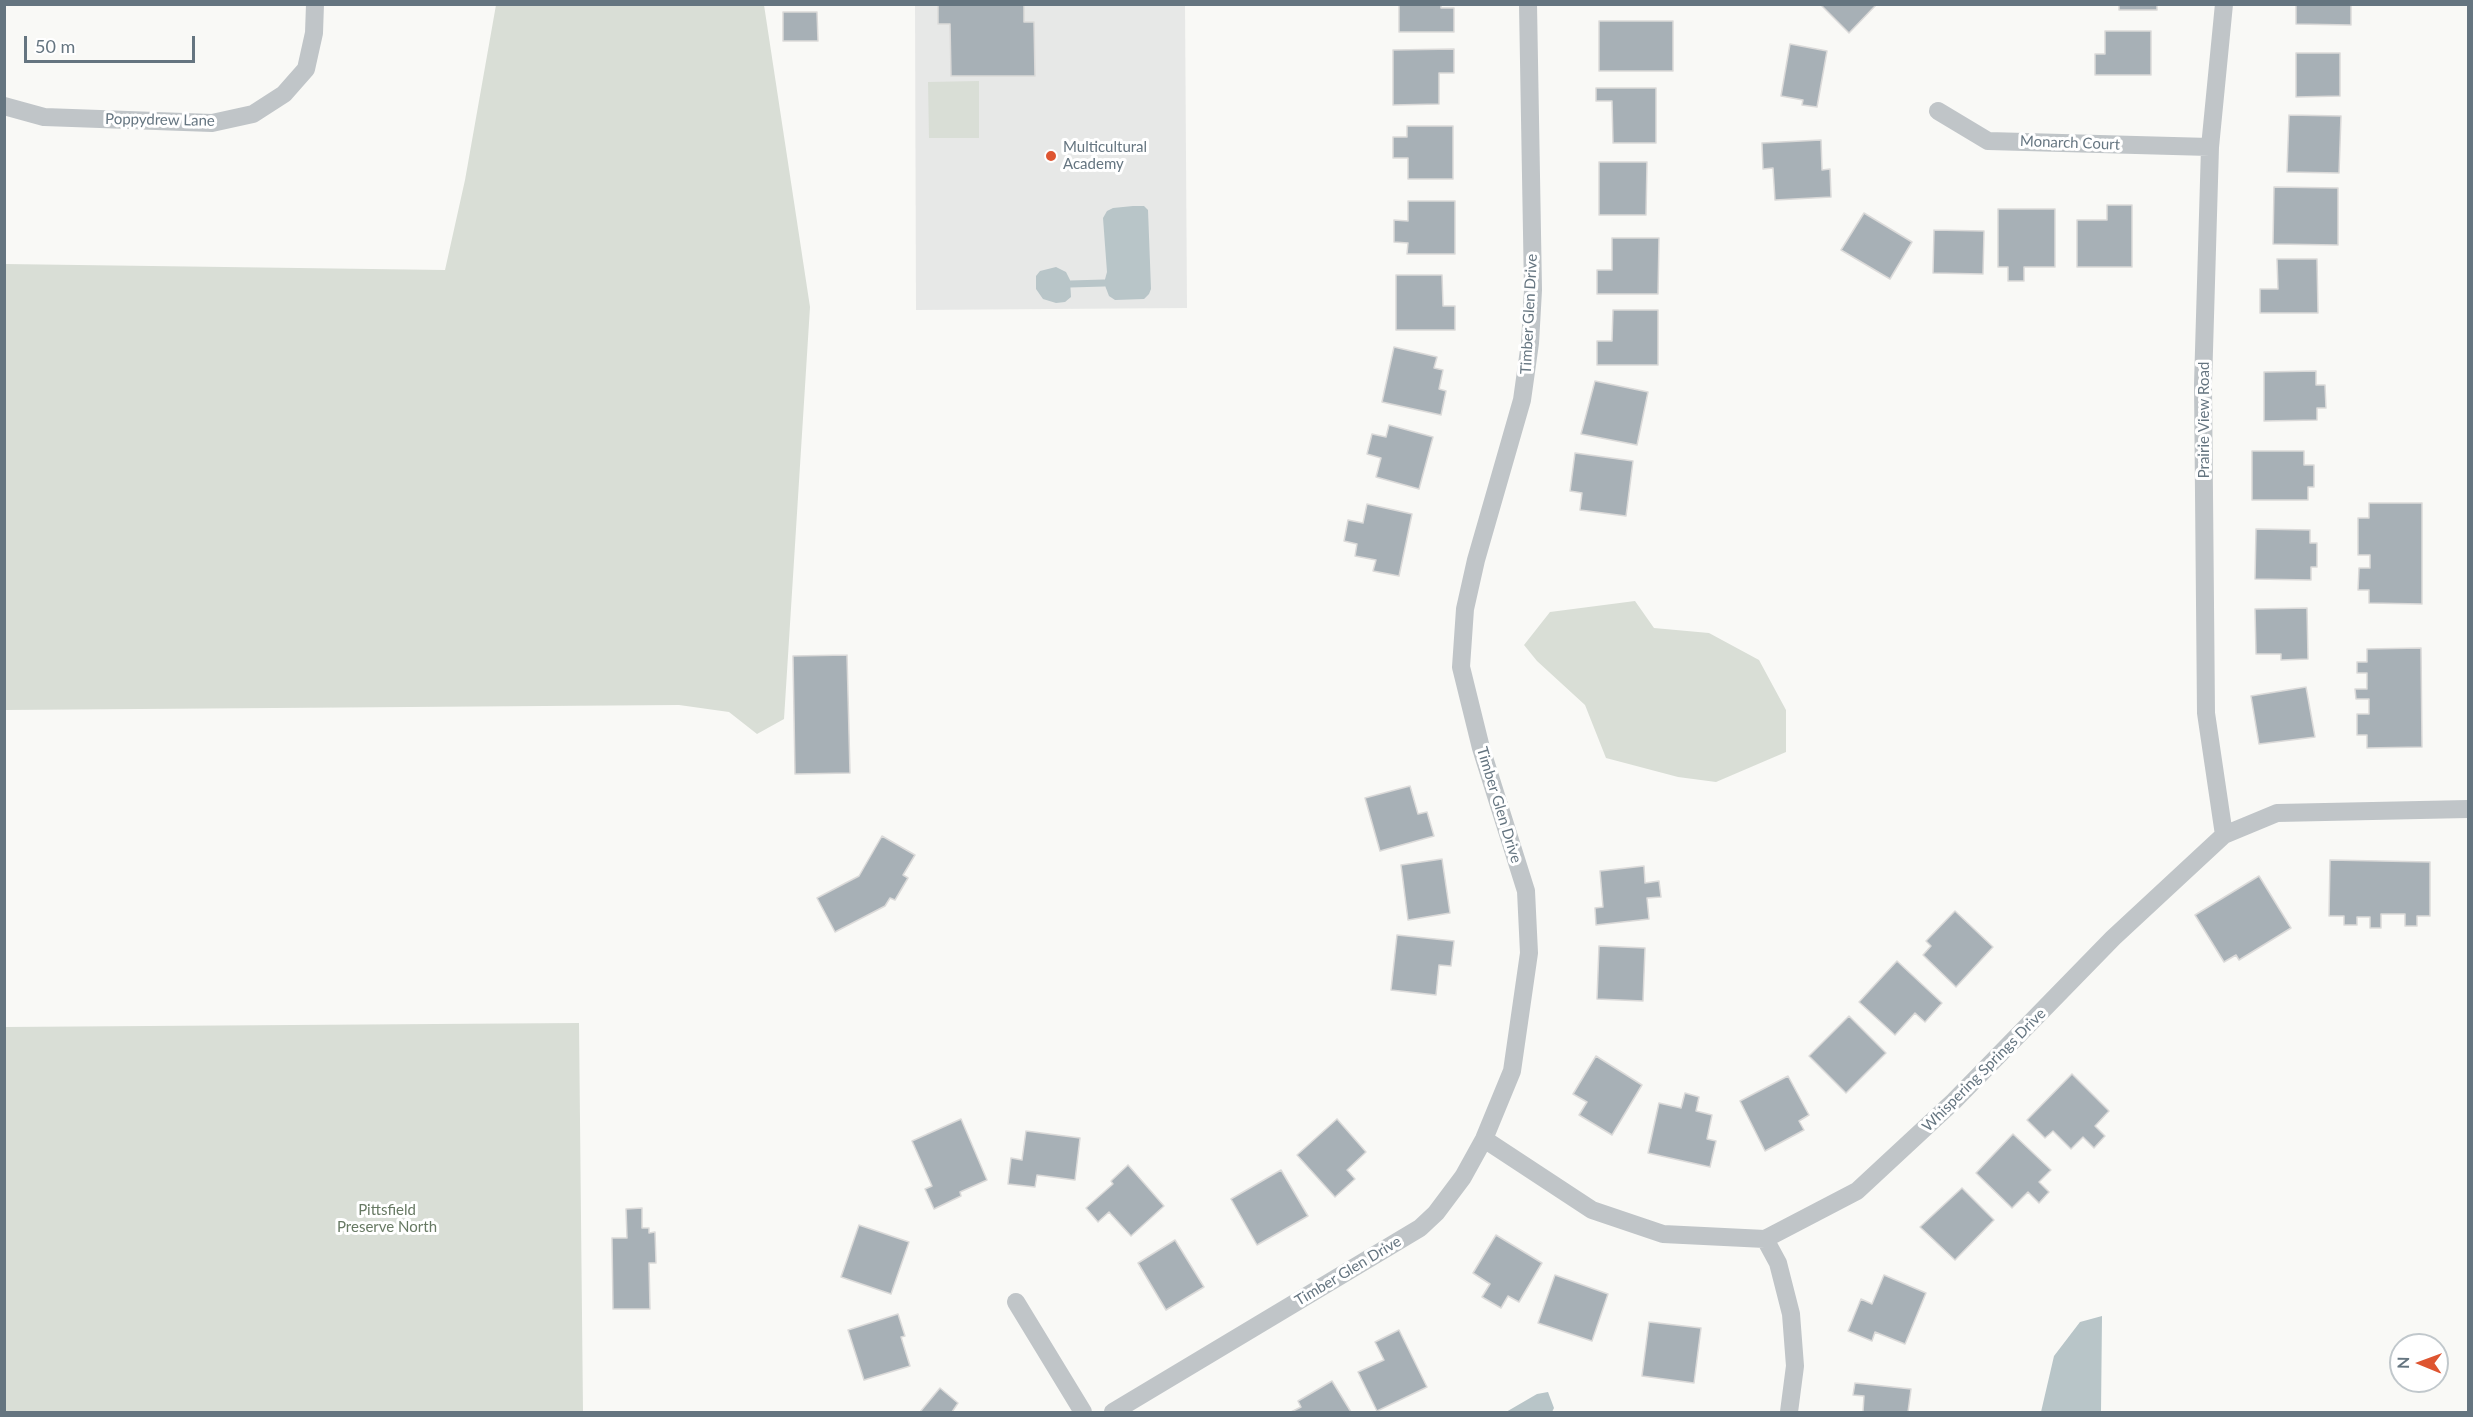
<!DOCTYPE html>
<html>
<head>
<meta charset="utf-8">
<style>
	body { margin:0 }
	#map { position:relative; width:2473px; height:1417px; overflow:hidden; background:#f9f9f6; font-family:Lato,sans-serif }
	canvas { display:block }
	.frame { position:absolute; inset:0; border:6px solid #657580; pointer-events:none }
	.north { position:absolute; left:2389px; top:1333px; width:60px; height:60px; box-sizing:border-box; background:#fff; border:2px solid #c1c8cc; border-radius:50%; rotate:271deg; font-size:16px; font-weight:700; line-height:24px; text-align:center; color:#657580 }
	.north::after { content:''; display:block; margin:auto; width:21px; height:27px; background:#de5531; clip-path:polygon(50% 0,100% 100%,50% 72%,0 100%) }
	.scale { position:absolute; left:24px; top:36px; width:171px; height:27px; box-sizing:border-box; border:3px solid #657580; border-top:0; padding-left:8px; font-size:18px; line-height:21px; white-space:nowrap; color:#657580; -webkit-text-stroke:4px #fff; paint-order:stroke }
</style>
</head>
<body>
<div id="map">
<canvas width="2473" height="1417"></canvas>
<div class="frame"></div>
<div class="north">N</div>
<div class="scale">50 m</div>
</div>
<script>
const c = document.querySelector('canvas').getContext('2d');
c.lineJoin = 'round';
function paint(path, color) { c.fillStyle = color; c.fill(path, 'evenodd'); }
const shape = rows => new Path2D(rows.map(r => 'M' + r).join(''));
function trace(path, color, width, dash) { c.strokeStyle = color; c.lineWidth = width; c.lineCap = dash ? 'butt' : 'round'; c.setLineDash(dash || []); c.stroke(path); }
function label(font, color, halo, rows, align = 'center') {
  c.font = font + ' Lato,sans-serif'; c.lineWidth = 6; c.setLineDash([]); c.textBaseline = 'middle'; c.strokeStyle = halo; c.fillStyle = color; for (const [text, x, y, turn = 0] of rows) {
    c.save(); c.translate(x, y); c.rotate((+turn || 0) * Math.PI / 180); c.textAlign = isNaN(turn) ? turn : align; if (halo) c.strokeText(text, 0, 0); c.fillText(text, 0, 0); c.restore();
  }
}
paint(shape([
	[915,5,1185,5,1187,308,916,310]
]), '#e7e8e7');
paint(shape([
	[496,5,764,5,810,307,784,719,757,734,729,712,679,705,5,710,5,264,445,270,465,180],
	[979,81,979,138,929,138,928,82],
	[1635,601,1654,628,1709,633,1759,660,1786,710,1786,752,1716,782,1678,777,1606,758,1585,705,1537,661,1524,645,1550,612],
	[579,1023,583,1412,5,1412,5,1027]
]), '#d9ded6');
paint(shape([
	[1133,206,1144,206,1148,210,1151,289,1149,294,1144,299,1115,300,1109,296,1104,283,1107,272,1103,218,1107,211,1113,208],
	[1056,267,1066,272,1070,280,1071,297,1065,302,1056,303,1043,299,1036,289,1036,276,1040,271],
	[2102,1316,2101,1412,2041,1412,2054,1356,2080,1322],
	[1548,1392,1554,1408,1552,1412,1506,1412,1537,1394]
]), '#b8c5c8');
trace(shape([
	[1070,284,1104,283]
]), '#b8c5c8', 7);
const building = shape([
	[938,4,1024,4,1024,22,1034,22,1035,76,951,76,950,24,938,24,938,4],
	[1399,4,1441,4,1441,8,1454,8,1454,32,1399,32,1399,4],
	[1820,4,1877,4,1849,33,1820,4],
	[2119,4,2157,4,2157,10,2119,10,2119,4],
	[2296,4,2351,4,2351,25,2296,24,2296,4],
	[783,12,817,12,818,41,783,41,783,12],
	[1599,21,1673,21,1673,71,1599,71,1599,21],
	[2105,31,2151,31,2151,75,2095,75,2095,54,2105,54,2105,31],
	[1790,44,1827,51,1817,107,1802,105,1803,100,1781,96,1790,44],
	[1454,49,1454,73,1439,73,1439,104,1393,105,1393,50,1454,49],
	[2296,53,2340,53,2340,96,2296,97,2296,53],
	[1596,88,1656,88,1656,143,1613,143,1612,101,1596,101,1596,88],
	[2289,115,2341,116,2339,173,2287,172,2289,115],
	[1407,126,1453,126,1453,179,1408,179,1408,158,1393,158,1393,137,1407,137,1407,126],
	[1821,140,1822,170,1830,169,1831,197,1775,200,1773,168,1763,169,1762,143,1821,140],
	[1599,162,1647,162,1646,215,1599,215,1599,162],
	[2274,187,2338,188,2338,245,2273,244,2274,187],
	[1408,201,1455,201,1455,254,1407,254,1408,243,1394,242,1394,220,1408,221,1408,201],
	[2107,205,2132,205,2132,267,2077,267,2077,220,2107,220,2107,205],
	[1998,209,2055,209,2055,267,2024,267,2024,281,2008,281,2008,267,1998,267,1998,209],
	[1864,213,1912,242,1890,279,1841,250,1864,213],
	[1934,230,1984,231,1983,274,1933,273,1934,230],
	[1612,238,1659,238,1658,294,1597,294,1597,270,1612,270,1612,238],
	[2277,259,2317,259,2318,313,2260,313,2260,289,2278,289,2277,259],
	[1396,275,1442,275,1443,306,1455,306,1455,330,1396,330,1396,275],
	[1613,310,1658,310,1658,365,1597,365,1597,341,1612,341,1613,310],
	[1394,347,1437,357,1434,368,1443,370,1439,389,1446,391,1441,415,1382,402,1394,347],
	[2316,371,2316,385,2325,385,2326,408,2317,408,2317,420,2264,421,2264,372,2316,371],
	[1595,381,1648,392,1637,445,1581,434,1595,381],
	[1389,425,1433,437,1419,489,1376,477,1381,458,1367,454,1372,434,1386,437,1389,425],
	[2252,451,2304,451,2304,465,2314,465,2314,487,2308,487,2308,500,2252,500,2252,451],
	[1575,453,1633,461,1626,516,1580,510,1582,493,1570,491,1575,453],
	[2369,503,2422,503,2422,604,2369,603,2369,590,2358,590,2359,568,2370,568,2370,555,2358,555,2358,518,2369,518,2369,503],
	[1367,504,1412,514,1399,576,1373,571,1376,560,1355,556,1357,544,1344,541,1348,520,1363,523,1367,504],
	[2256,529,2310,530,2310,543,2317,543,2317,567,2311,567,2311,580,2255,579,2256,529],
	[2307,608,2308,659,2281,660,2281,654,2256,654,2255,609,2307,608],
	[2421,648,2422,747,2367,748,2367,735,2357,735,2357,714,2369,714,2369,699,2356,699,2355,689,2367,689,2367,673,2357,673,2357,662,2367,662,2367,649,2421,648],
	[847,655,850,773,795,774,793,656,847,655],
	[2306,687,2315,737,2259,744,2251,696,2306,687],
	[1410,786,1418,814,1427,812,1434,836,1380,851,1365,798,1410,786],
	[882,836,915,855,903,875,908,878,895,900,890,898,885,906,835,932,817,898,859,876,882,836],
	[1442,859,1450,913,1408,920,1401,865,1442,859],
	[2330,860,2430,862,2430,916,2417,916,2417,926,2405,926,2405,914,2381,914,2381,928,2370,928,2370,917,2357,917,2357,925,2344,925,2344,916,2329,916,2330,860],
	[1644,866,1645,883,1659,881,1661,897,1647,898,1649,919,1596,925,1595,908,1603,907,1600,871,1644,866],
	[2259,876,2291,928,2239,960,2236,955,2224,962,2195,915,2259,876],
	[1955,911,1993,947,1956,987,1923,955,1931,946,1926,941,1955,911],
	[1397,935,1454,941,1451,966,1439,965,1436,995,1391,990,1397,935],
	[1599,946,1645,948,1643,1001,1597,999,1599,946],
	[1897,961,1942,1003,1925,1022,1915,1013,1895,1035,1859,1002,1897,961],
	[1849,1016,1886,1053,1846,1093,1809,1056,1849,1016],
	[1596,1056,1642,1085,1612,1135,1579,1115,1587,1102,1573,1094,1596,1056],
	[2072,1074,2109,1111,2095,1126,2105,1136,2094,1148,2083,1137,2071,1149,2053,1131,2045,1138,2027,1120,2072,1074],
	[1788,1076,1809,1115,1799,1121,1804,1130,1765,1151,1740,1101,1788,1076],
	[1685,1093,1699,1097,1696,1111,1712,1115,1707,1139,1716,1141,1710,1167,1648,1153,1659,1103,1681,1108,1685,1093],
	[961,1119,987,1180,960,1192,961,1196,934,1209,925,1189,932,1186,912,1141,961,1119],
	[1337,1119,1366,1152,1347,1170,1355,1179,1335,1197,1297,1155,1337,1119],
	[1026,1131,1080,1138,1075,1180,1037,1175,1035,1187,1008,1184,1011,1158,1022,1160,1026,1131],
	[2013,1134,2051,1170,2039,1182,2049,1192,2039,1203,2028,1192,2012,1208,1976,1173,2013,1134],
	[1128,1165,1164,1206,1131,1236,1109,1212,1098,1222,1086,1208,1113,1184,1111,1181,1128,1165],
	[1281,1170,1308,1216,1257,1245,1231,1199,1281,1170],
	[1962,1188,1994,1220,1955,1260,1920,1227,1962,1188],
	[642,1208,642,1228,649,1228,649,1233,655,1232,656,1263,649,1263,650,1309,613,1309,612,1238,627,1238,626,1209,642,1208],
	[859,1225,909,1242,891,1294,841,1277,859,1225],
	[1496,1235,1542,1263,1519,1302,1508,1296,1501,1308,1482,1297,1490,1284,1473,1273,1496,1235],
	[1175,1240,1204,1287,1166,1310,1138,1263,1175,1240],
	[1555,1275,1608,1294,1592,1341,1538,1323,1555,1275],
	[1884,1275,1926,1293,1905,1344,1875,1332,1872,1341,1848,1331,1861,1299,1872,1304,1884,1275],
	[898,1314,905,1336,901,1337,910,1366,864,1380,848,1330,898,1314],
	[1649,1322,1701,1328,1694,1383,1642,1376,1649,1322],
	[1399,1330,1427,1387,1377,1411,1358,1372,1384,1360,1375,1342,1399,1330],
	[1332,1381,1351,1412,1291,1412,1301,1407,1298,1401,1332,1381],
	[1855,1383,1911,1389,1908,1412,1863,1412,1864,1396,1853,1395,1855,1383],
	[940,1388,958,1403,952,1412,920,1412,940,1388]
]);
paint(building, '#a7b0b6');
trace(building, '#dbdad9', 1.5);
trace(shape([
	[4,106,44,117,212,123,253,114,284,94,306,69,314,33,315,4],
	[1938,111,1988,141,2210,147],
	[2224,835,2206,713,2203,384,2210,147,2224,4],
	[1484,1139,1592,1210,1663,1234,1765,1239,1857,1191,1954,1101,2113,938,2224,835,2277,813,2468,809],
	[1765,1239,1778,1263,1791,1314,1795,1366,1789,1412],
	[1016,1302,1083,1412],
	[1113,1412,1420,1228,1436,1213,1463,1177,1484,1139,1512,1071,1529,953,1526,891,1481,748,1461,667,1465,609,1476,560,1522,400,1530,343,1533,290,1528,4]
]), '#c0c5c8', 18);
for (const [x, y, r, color] of [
	[1051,156,6,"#de5531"]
]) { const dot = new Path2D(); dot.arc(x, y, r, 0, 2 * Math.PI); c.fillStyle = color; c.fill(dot); trace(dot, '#fff', 2); }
label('15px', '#657580', '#fff', [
	["Poppydrew Lane",160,120,1],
	["Monarch Court",2070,143,2],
	["Timber Glen Drive",1529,314,-87],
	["Prairie View Road",2204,420,-90],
	["Timber Glen Drive",1499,805,73],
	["Whispering Springs Drive",1984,1070,-45],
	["Timber Glen Drive",1348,1271,-31]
]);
label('15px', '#657580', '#fff', [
	["Multicultural",1063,147],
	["Academy",1063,164]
], 'left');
label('15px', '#677963', '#fff', [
	["Pittsfield",387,1210],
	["Preserve North",387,1227]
]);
</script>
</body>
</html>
